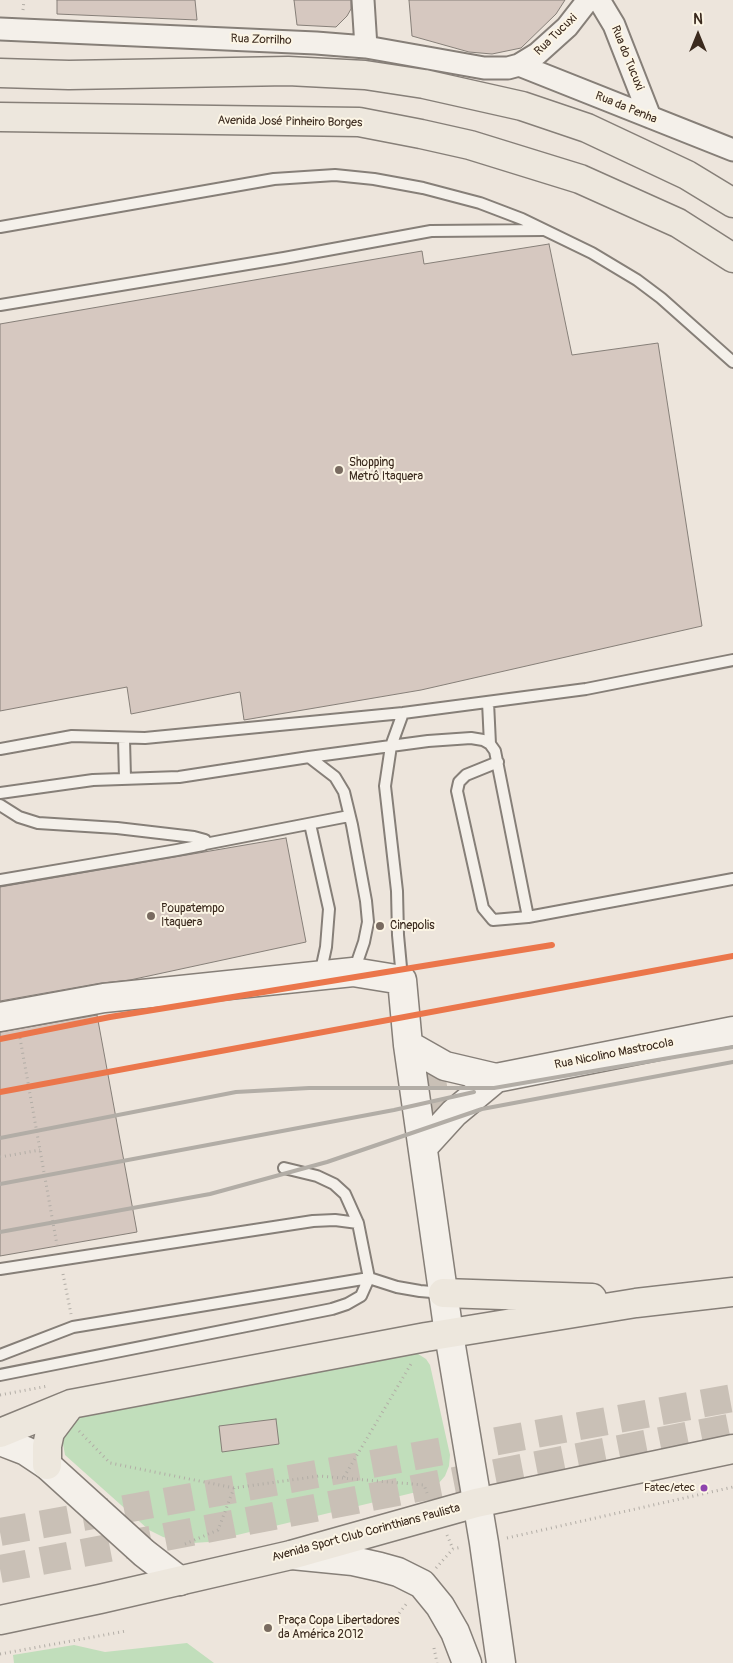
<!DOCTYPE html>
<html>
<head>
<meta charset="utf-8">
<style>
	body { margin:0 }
	#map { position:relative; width:733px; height:1663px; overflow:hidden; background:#ede5dc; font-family:Pangolin,sans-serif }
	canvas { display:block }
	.north { position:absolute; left:673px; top:10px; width:50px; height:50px; -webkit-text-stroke:4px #fcf5e5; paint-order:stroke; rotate:0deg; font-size:14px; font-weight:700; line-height:20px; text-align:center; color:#3b2a1e }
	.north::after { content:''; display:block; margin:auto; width:18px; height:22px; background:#3b2a1e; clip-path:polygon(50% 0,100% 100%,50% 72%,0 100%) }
</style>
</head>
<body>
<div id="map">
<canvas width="733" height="1663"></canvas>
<div class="north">N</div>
</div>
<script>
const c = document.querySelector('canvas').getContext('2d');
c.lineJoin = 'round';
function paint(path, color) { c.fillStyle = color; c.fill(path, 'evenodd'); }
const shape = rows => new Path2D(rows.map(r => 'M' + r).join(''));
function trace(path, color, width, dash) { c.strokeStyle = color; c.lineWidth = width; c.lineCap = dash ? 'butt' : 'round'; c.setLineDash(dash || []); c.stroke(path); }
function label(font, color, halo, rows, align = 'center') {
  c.font = font + ' Pangolin,sans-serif'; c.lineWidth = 4; c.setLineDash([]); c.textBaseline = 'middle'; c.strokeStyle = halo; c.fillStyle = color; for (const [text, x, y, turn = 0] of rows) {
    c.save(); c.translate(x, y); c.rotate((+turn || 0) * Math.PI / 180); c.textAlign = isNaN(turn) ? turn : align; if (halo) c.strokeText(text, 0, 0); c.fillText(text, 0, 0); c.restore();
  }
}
paint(shape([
	[415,1352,426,1359,430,1365,450,1455,449,1466,445,1476,438,1484,429,1489,208,1542,193,1543,178,1541,163,1537,149,1530,65,1455,63,1444,65,1432,78,1414],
	[187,1643,214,1663,14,1663,13,1655,74,1645,105,1652]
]), '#c1debb');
const building = shape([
	[57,0,195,0,197,20,57,14,57,0],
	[294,0,351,0,351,9,347,16,336,27,297,25,294,0],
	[409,0,565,0,556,14,521,48,492,54,469,52,412,36,409,0],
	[549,244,572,355,658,343,702,626,421,690,244,720,240,692,131,714,127,687,0,711,0,324,422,251,424,264,549,244],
	[286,838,306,942,130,980,101,983,0,1001,0,887,286,838],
	[97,1015,137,1232,0,1256,0,1032,97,1015],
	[276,1419,279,1444,222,1452,219,1426,276,1419]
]);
paint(building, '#d6c8c0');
trace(building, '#867f78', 1);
trace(shape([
	[445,1066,436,1072,432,1080,436,1106,439,1110,443,1113,454,1113]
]), '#c9c0b6', 28, [28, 14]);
trace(shape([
	[0,1532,733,1398],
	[0,1569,733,1427]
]), '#c9c0b6', 28, [28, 14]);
const lane = shape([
	[0,227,274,179,335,175,374,179,423,188,480,203,522,219,592,253,637,280,661,298,733,362],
	[0,305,284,258,431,231,543,230],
	[488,702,490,744],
	[124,739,125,778],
	[0,749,72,736,145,738,403,713,586,689,733,660],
	[309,757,335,777,344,792,352,825,366,901,368,922,364,942,354,971],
	[498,762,466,775,459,782,457,791,483,908,493,920,528,917,733,879],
	[0,793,93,780,179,777,309,757,428,741,471,738,483,740,490,744,495,751,528,917],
	[0,805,19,817,38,823,117,828,194,837,205,840,206,842,203,845,177,850,0,880],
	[310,824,329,909,326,947,320,975],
	[205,844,349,816],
	[402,978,398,935,397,891,385,786,391,746,403,713],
	[284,1168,317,1176,334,1184,345,1194,358,1223],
	[0,1269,313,1221,335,1220,358,1223,369,1278,361,1296,347,1304,332,1309,0,1375],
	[0,1355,73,1327,369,1278,397,1287,420,1291,443,1293]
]);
const street = shape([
	[363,0,366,47],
	[599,0,614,25,650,117],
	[0,29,316,43,366,47,484,68,508,68,519,65,537,54,567,27,588,0],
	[519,65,733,150]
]);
const secondary = shape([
	[0,1017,104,998,353,972,402,980,408,1045,449,1334,484,1543,501,1663],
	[408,1045,445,1066,496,1078,733,1031],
	[423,1147,454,1113,496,1078],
	[0,1441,26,1451,47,1465,144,1553,180,1581],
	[292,1555,353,1561,380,1567,398,1572,422,1584,440,1606,455,1632,467,1663]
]);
const primary = shape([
	[0,73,69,75,288,71,365,75,424,84,522,106,587,128,687,175,733,203],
	[0,117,359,122,421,134,470,145,580,179,678,223,733,258],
	[443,1293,592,1298],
	[0,1433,71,1404,426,1337,636,1303,733,1292],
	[47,1465,47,1446,50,1432,71,1404],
	[0,1620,100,1599,291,1555,476,1503,733,1449]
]);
trace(lane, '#867f78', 14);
trace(street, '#867f78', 25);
trace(secondary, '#867f78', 31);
trace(primary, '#867f78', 31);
trace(shape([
	[23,10,24,0],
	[20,1038,57,1245],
	[0,1157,40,1150],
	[63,1274,71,1314],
	[0,1395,48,1386],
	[79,1431,110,1463,234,1488,319,1476,424,1485,427,1493],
	[344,1477,411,1364],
	[447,1535,453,1549],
	[507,1538,733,1487],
	[185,1544,218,1530,234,1488],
	[436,1568,453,1549,462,1547],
	[390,1625,407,1603],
	[434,1648,437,1663],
	[0,1654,126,1631]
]), '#b2ada6', 3, [1, 4]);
trace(lane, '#f4f0ea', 10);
trace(street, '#f4f0ea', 21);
trace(secondary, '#f4f0ea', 28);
trace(primary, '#ede7dd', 28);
trace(shape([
	[0,1138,236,1092,309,1088,494,1088,733,1047],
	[0,1184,394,1110,474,1092],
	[0,1232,210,1194,327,1162,482,1109,733,1062]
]), '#b2ada6', 4);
trace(shape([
	[0,1039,110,1017,552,945],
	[0,1092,733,956]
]), '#eb764b', 6);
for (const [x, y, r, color] of [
	[339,470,5,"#796b60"],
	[151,916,5,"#796b60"],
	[380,926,5,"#796b60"],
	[704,1488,4.5,"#8e44ad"],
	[268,1628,5,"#796b60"]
]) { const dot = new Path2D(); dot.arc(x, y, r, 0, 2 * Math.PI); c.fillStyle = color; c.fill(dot); trace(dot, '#fcf5e5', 2); }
label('11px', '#3b2a1e', '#fcf5e5', [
	["Fatec/etec",695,1488]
], 'right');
label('12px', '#3b2a1e', '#fcf5e5', [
	["Rua Tucuxi",556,35,-44],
	["Rua Zorrilho",261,40,2],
	["Rua do Tucuxi",627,58,68],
	["Rua da Penha",626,108,22],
	["Avenida José Pinheiro Borges",290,122,1],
	["Rua Nicolino Mastrocola",614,1054,-11],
	["Avenida Sport Club Corinthians Paulista",366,1533,-15]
]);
label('12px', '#3b2a1e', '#fcf5e5', [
	["Shopping",349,463],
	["Metrô Itaquera",349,477],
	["Poupatempo",161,909],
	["Itaquera",161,923],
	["Cinepolis",390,926],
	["Praça Copa Libertadores",278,1621],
	["da América 2012",278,1635]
], 'left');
</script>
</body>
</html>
